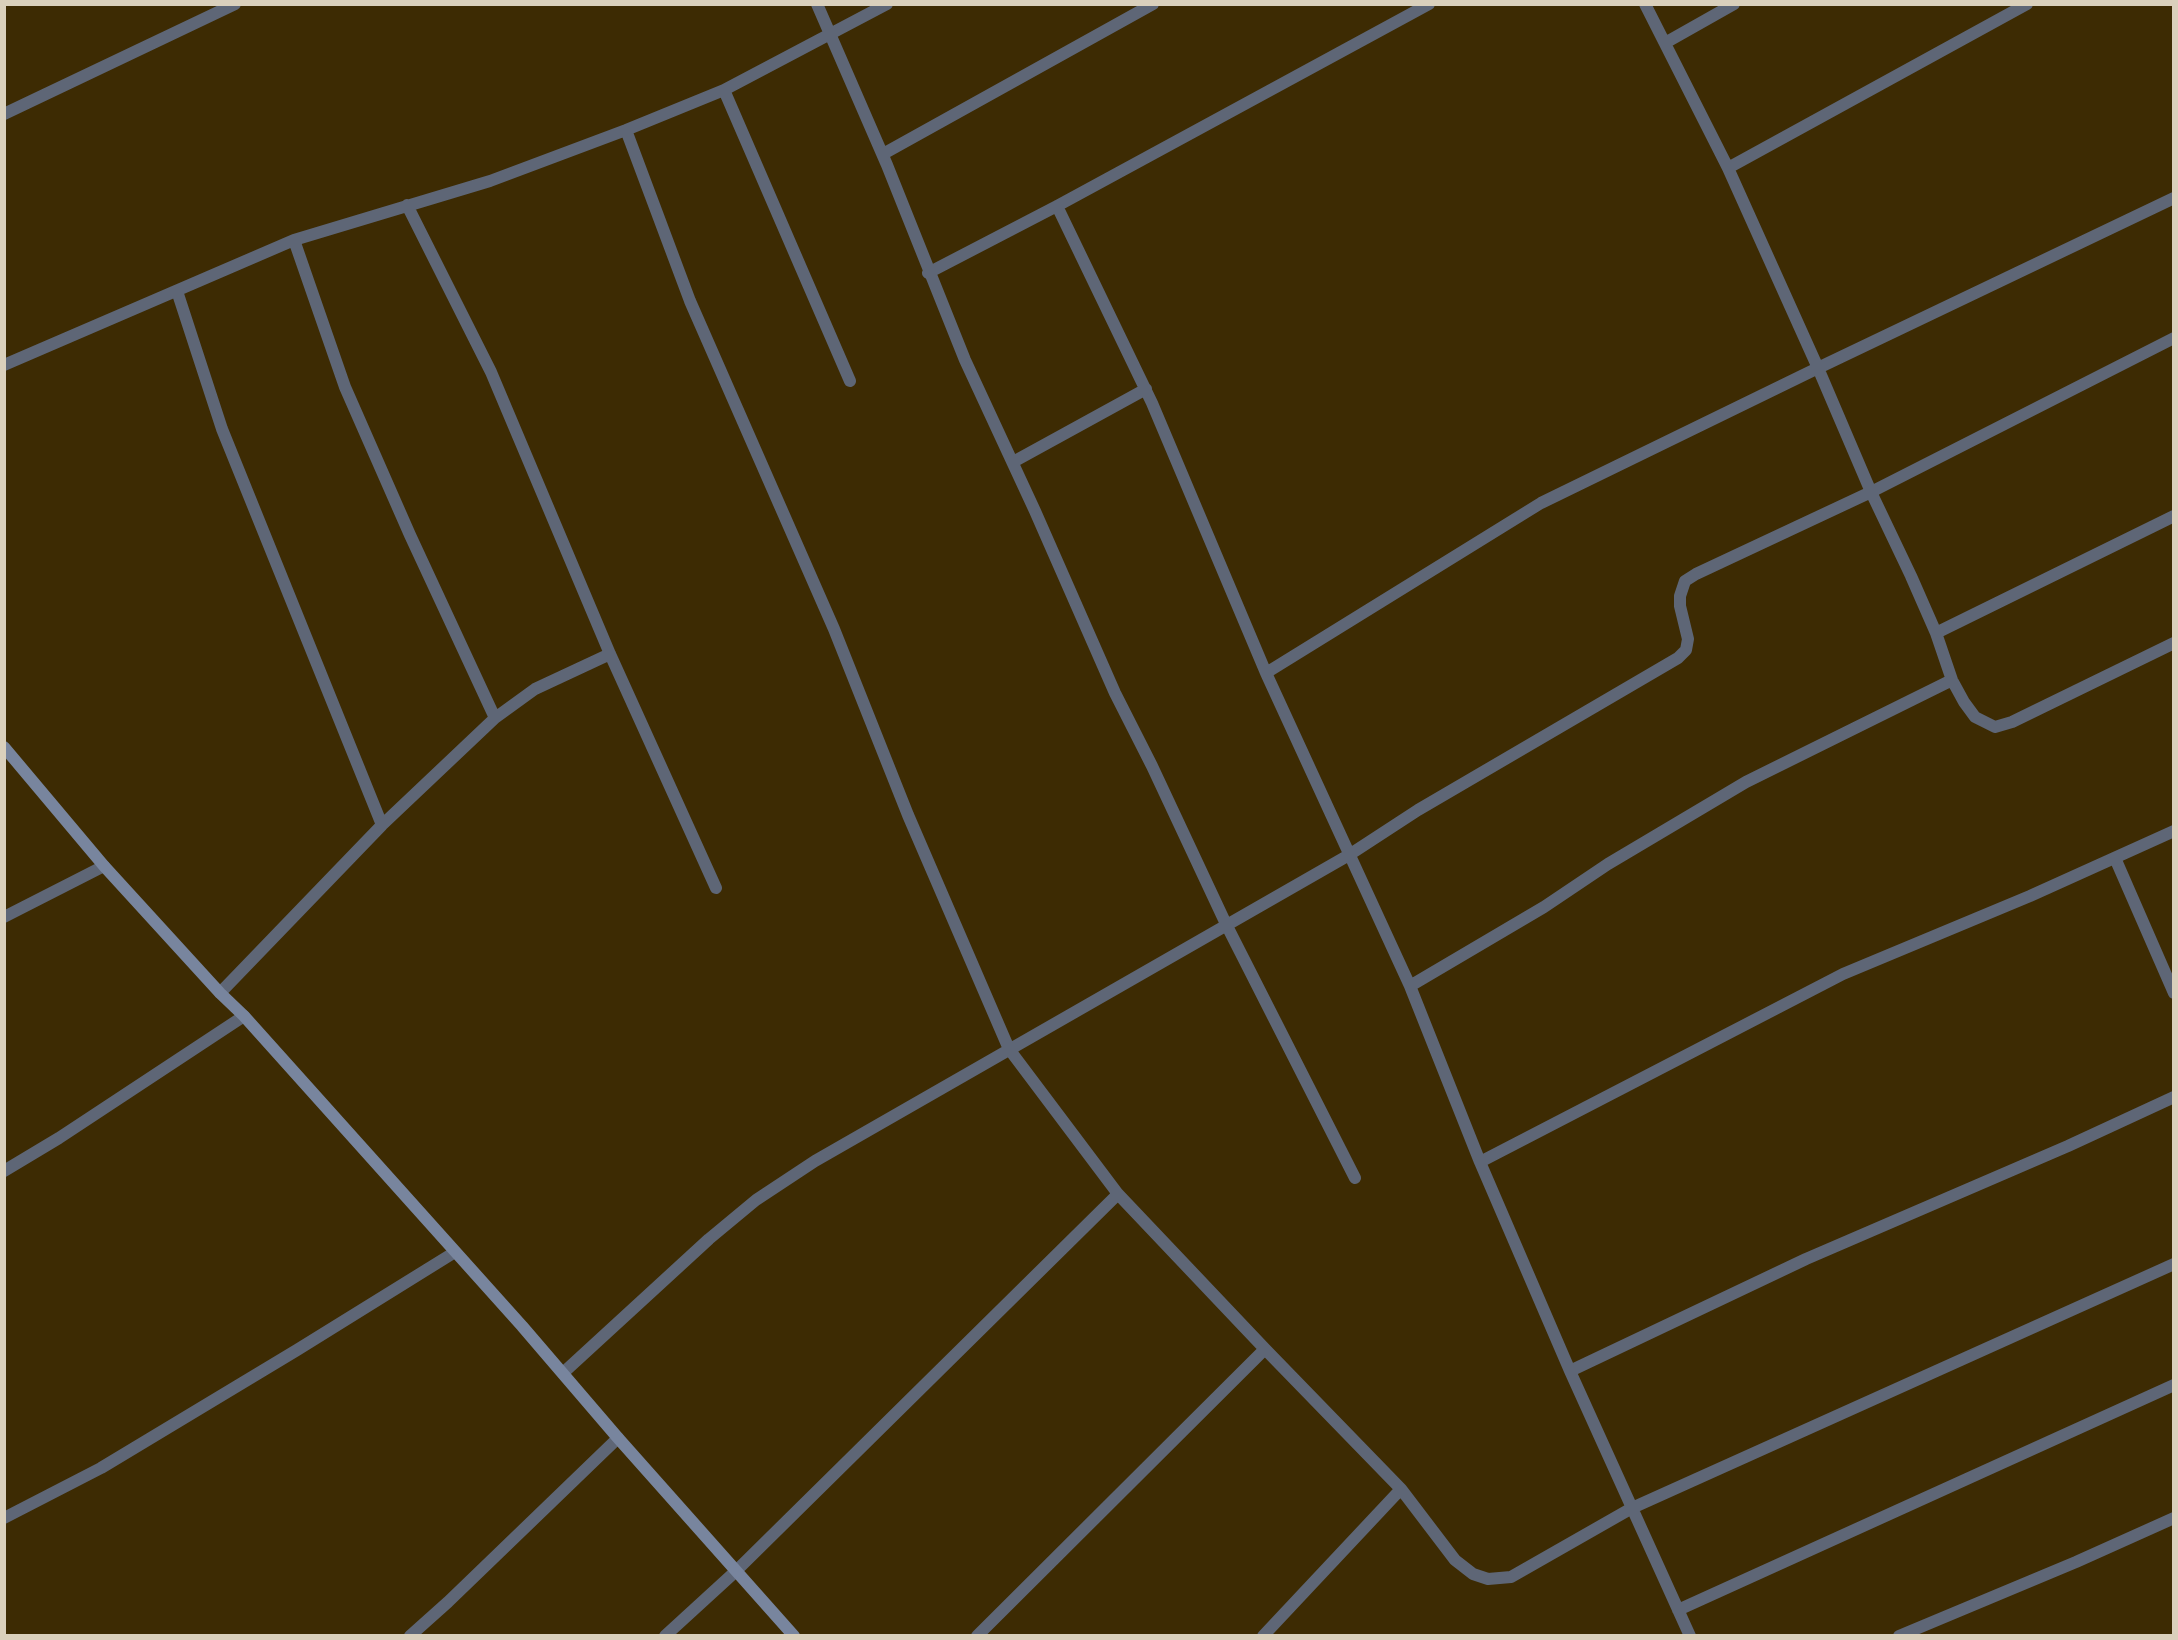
<!DOCTYPE html>
<html>
<head>
<meta charset="utf-8">
<style>
	body { margin:0 }
	#map { position:relative; width:2178px; height:1640px; overflow:hidden; background:#3d2b03; font-family:"DM Sans",sans-serif }
	canvas { display:block }
	.frame { position:absolute; inset:0; border:6px solid #dad0bc; pointer-events:none }
</style>
</head>
<body>
<div id="map">
<canvas width="2178" height="1640"></canvas>
<div class="frame"></div>
</div>
<script>
const c = document.querySelector('canvas').getContext('2d');
c.lineJoin = 'round';
const shape = rows => new Path2D(rows.map(r => 'M' + r).join(''));
function trace(path, color, width, dash) { c.strokeStyle = color; c.lineWidth = width; c.lineCap = dash ? 'butt' : 'round'; c.setLineDash(dash || []); c.stroke(path); }
trace(shape([
	[817,4,887,165,965,360,1035,511,1115,693,1152,766,1226,924,1355,1178],
	[1645,4,1728,168,1818,368,1871,492,1911,576,1936,633,1952,680,1964,702,1975,717,1995,727,2012,722,2174,643],
	[1665,43,1734,4],
	[724,90,850,381],
	[4,114,235,4],
	[626,130,690,301,834,629,908,815,1009,1049,1118,1194,1265,1349,1401,1489,1455,1560,1473,1574,1488,1579,1511,1577,1632,1508,2174,1264],
	[883,154,1153,4],
	[1728,168,2027,4],
	[407,205,491,372,610,654,716,888],
	[1057,206,1152,403,1266,673,1410,986,1480,1162,1570,1371,1690,1636],
	[294,240,345,387,410,535,495,718],
	[928,273,1057,206,1429,4],
	[177,291,222,429,382,825],
	[4,365,294,240,490,181,626,130,724,90,887,4],
	[1013,462,1146,389],
	[1936,633,2174,516],
	[1266,673,1541,503,1818,368,2174,198],
	[2115,858,2174,993],
	[4,917,104,866],
	[1410,986,1544,907,1608,864,1746,782,1952,680],
	[220,993,382,825,495,718,535,689,610,654],
	[1480,1162,1843,974,2030,896,2174,831],
	[4,1171,59,1138,244,1016],
	[1570,1371,1806,1259,2068,1146,2174,1097],
	[563,1373,709,1239,756,1200,815,1161,1349,855,1418,810,1678,658,1686,650,1688,639,1680,606,1680,596,1685,581,1696,574,1871,492,2174,338],
	[4,1518,101,1468,297,1350,455,1252],
	[1678,1610,2174,1385],
	[410,1636,448,1602,618,1438],
	[665,1636,736,1571,1118,1194],
	[977,1636,1265,1349],
	[1263,1636,1401,1489],
	[1899,1636,2076,1562,2174,1518]
]), '#5e6676', 12);
trace(shape([
	[4,747,104,866,220,993,244,1016,522,1326,618,1438,794,1636]
]), '#78859e', 12);
</script>
</body>
</html>
